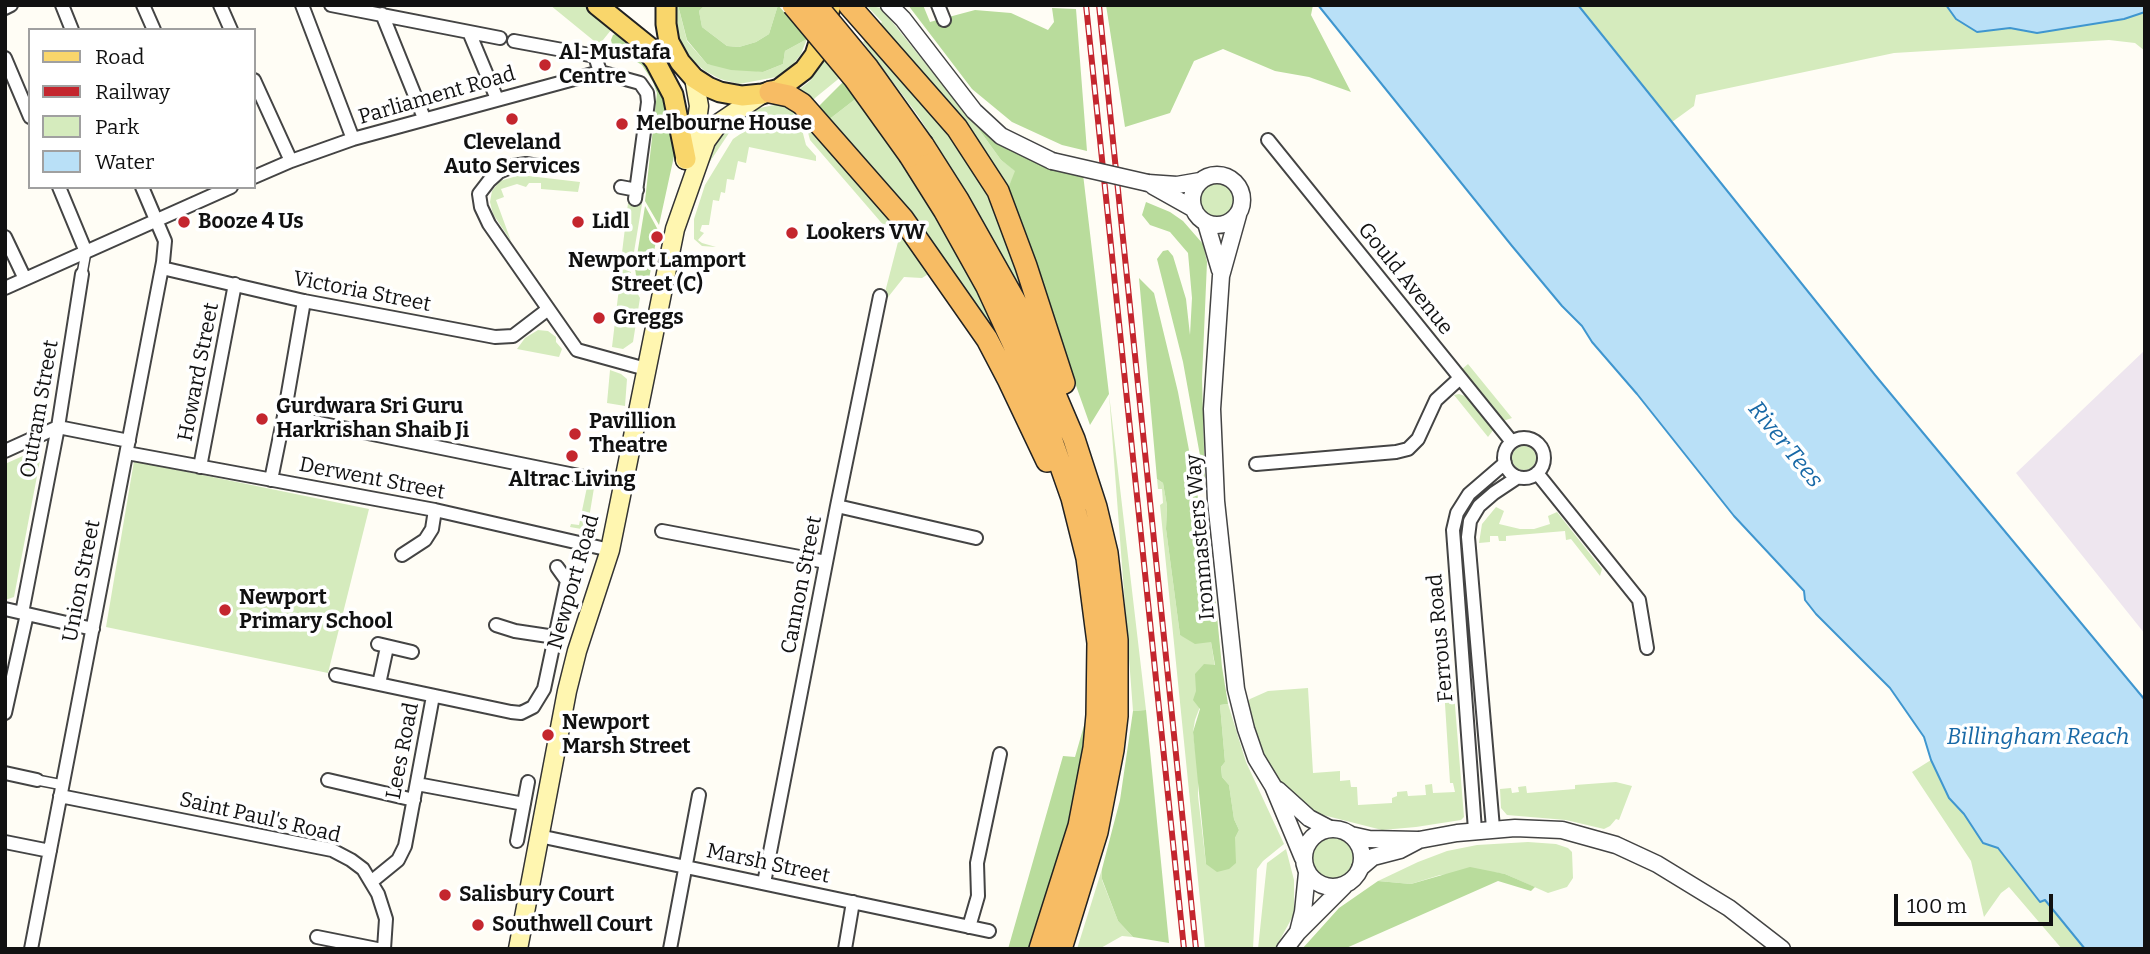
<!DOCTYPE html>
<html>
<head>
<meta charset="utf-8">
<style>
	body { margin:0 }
	#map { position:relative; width:2150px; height:954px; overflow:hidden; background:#fffdf5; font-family:Bitter,serif }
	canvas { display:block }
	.frame { position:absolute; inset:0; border:7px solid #111; pointer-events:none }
	.legend { position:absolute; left:28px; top:28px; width:228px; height:161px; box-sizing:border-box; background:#fff; border:2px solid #a0a0a0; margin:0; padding:9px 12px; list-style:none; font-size:21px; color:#111 }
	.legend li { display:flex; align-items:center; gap:14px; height:35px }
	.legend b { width:35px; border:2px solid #a0a0a0 }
	.scale { position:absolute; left:1894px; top:894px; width:159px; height:32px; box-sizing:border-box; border:4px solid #111; border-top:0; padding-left:9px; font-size:21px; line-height:24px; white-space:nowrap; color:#111; -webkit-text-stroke:5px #fff; paint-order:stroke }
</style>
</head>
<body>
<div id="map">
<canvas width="2150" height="954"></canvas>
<div class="frame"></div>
<ul class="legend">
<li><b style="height:9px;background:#f9d66b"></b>Road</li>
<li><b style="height:9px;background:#c4262e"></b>Railway</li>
<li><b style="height:19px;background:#d5ebbd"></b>Park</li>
<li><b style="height:19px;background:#b9e0f7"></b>Water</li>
</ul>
<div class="scale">100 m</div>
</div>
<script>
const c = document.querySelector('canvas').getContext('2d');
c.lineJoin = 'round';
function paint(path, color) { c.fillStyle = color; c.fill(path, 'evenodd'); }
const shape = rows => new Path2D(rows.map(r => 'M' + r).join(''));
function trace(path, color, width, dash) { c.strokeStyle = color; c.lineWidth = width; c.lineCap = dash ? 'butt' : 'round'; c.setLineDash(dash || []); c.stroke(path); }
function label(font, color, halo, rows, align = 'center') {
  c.font = font + ' Bitter,serif'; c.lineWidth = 7; c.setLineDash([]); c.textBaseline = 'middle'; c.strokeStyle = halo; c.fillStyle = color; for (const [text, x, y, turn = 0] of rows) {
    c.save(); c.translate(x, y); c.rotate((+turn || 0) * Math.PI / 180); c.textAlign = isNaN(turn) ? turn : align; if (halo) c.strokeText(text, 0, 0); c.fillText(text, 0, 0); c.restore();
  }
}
paint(shape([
	[2145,350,2145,634,2016,473]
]), '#eee6ef');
paint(shape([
	[550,5,583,5,611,30,599,45],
	[676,5,678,5,687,41,707,64,763,72,783,64,785,51,807,39,801,54,792,66,776,77,739,84,720,79,705,71,691,59,683,46,676,31,674,18],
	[705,5,778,5,769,34,756,42,739,47,727,46,702,27,699,11],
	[866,5,881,8,954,99,965,110,1001,160,1016,171,1007,191,877,28,882,22],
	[1578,5,1946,5,1956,19,1977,32,2010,28,2037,33,2124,19,2145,12,2145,51,2135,43,2109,40,1894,53,1696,95,1694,106,1672,122],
	[867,38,981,169,1055,364,1008,269,965,190,919,117,863,42],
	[826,59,842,76,815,98,811,104,797,91,810,81],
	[858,97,934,212,988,308,1022,391,827,121],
	[784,103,801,112,790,116,759,118,739,124,729,133,705,169,717,134,745,111],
	[807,119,933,271,922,278,904,277,885,301,883,300,898,242,810,140,806,125],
	[800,122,806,145,816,156,816,161,749,147,746,163,738,161,734,180,727,179,725,193,721,192,719,201,713,200,709,225,702,225,700,231,704,233,698,240,702,243,716,247,702,246,694,239,694,219,705,185,733,139,752,126],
	[520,175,580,182,578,192,541,189,541,183,529,183,526,187,517,184,501,189,504,197,496,200,511,241,493,214,490,202,492,191,500,181],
	'1199 200a19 19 0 1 1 38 0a19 19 0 1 1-38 0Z',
	[628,203,642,204,632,264,629,265,623,264,621,261],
	[623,269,631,272,631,282,640,298,633,342,623,349,612,347,621,271],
	[538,330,548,331,556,337,556,342,562,349,559,357,517,349,525,338],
	[1468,364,1512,418,1503,421,1461,370],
	[610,370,621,374,627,379,625,406,607,403],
	[1109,394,1146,710,1133,711],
	[1459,394,1468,397,1494,429,1488,437,1454,395],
	'1512 458a12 12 0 1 1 24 0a12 12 0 1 1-24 0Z',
	[36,450,41,455,14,597,5,600,5,464],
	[134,461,369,509,328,673,106,627],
	[1157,479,1163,483,1167,506,1166,529,1180,635,1211,642,1215,667,1195,720,1193,732,1198,772,1198,796,1206,864,1235,849,1235,838,1239,830,1234,819,1229,785,1222,777,1221,767,1225,762,1220,705,1228,704,1246,762,1284,844,1263,861,1257,869,1253,949,1205,949,1160,505,1163,503,1162,489,1158,489],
	[587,487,594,488,587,530,570,527,571,524,579,525],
	[1496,507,1504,511,1499,524,1520,529,1534,529,1550,524,1548,516,1557,512,1602,569,1600,576,1571,539,1566,540,1565,531,1506,536,1506,541,1499,541,1498,536,1490,536,1490,542,1479,543,1482,524],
	[1442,683,1450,685,1454,693,1464,817,1461,820,1416,827,1382,830,1319,814,1296,803,1265,764,1245,705,1250,699,1268,691,1308,688,1313,773,1340,771,1340,781,1350,780,1351,787,1357,787,1358,805,1392,803,1392,798,1397,796,1397,792,1407,791,1408,796,1426,795,1425,785,1432,784,1433,793,1455,792,1453,783,1450,783,1444,688,1439,687,1439,684],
	[1931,760,1949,798,1998,848,2040,902,2044,899,2085,949,2062,949,2009,887,2001,893,1984,917,1971,861,1912,772],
	[1616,782,1632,786,1619,820,1616,819,1610,826,1604,829,1566,820,1507,815,1501,808,1500,789,1511,788,1512,793,1519,792,1518,787,1526,786,1527,793,1575,789,1575,785],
	'1311 859a22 22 0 1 1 44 0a22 22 0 1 1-44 0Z',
	[1528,842,1556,844,1568,848,1572,852,1573,878,1567,887,1548,893,1505,874,1492,872,1440,875,1411,884,1378,881,1418,862,1447,851,1477,845],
	[1286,849,1294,880,1294,914,1275,949,1258,949,1267,863],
	[1102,869,1102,880,1118,921,1133,937,1122,936,1099,949,1077,949]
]), '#d5ebbd');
paint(shape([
	[678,5,705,5,699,11,702,27,727,46,739,47,756,42,769,34,778,5,807,39,785,51,783,64,763,72,731,70,707,64,687,40],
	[908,5,923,5,930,22,975,10,1011,13,1048,30,1054,22,1052,8,1076,9,1087,151,1062,145,1012,122,972,89],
	[1106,5,1313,5,1311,15,1351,92,1309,77,1275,71,1223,49,1194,61,1170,113,1125,127],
	[617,33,640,54,660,81,676,147,659,225,645,201,657,93,653,82,642,65,613,48,611,40,613,35],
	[845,80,858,97,827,121,816,109],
	[965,110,1083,174,1109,394,1090,425,1007,191,1015,171,1001,160],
	[1146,202,1170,212,1183,221,1203,244,1207,262,1202,379,1205,483,1183,362,1157,259,1163,251,1168,250,1173,256,1186,299,1190,335,1192,298,1188,253,1170,232,1150,225,1142,215],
	[645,206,658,230,649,279,644,282,637,283,635,268],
	[1139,278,1154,293,1178,392,1199,503,1206,504,1222,667,1228,704,1220,705,1225,762,1221,767,1222,777,1229,785,1234,819,1239,830,1235,838,1236,863,1229,869,1217,872,1206,864,1193,732,1200,709,1193,700,1196,691,1195,674,1204,664,1215,665,1211,642,1195,644,1180,635,1166,529,1167,506,1163,483,1157,479],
	[1146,710,1169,943,1133,937,1118,921,1102,879,1102,869,1120,800,1133,711],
	[1085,722,1080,772,1064,841,1031,949,1008,949,1063,756,1075,757],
	[1470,867,1505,874,1535,887,1531,891,1498,881,1344,949,1302,949,1339,908,1378,881,1411,884]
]), '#b9dc9c');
const water = shape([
	[1318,5,1578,5,1875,375,2145,700,2145,949,2085,949,2045,900,2040,902,1998,848,1983,843,1964,814,1949,798,1931,760,1924,737,1890,688,1816,614,1805,600,1804,591,1734,516,1637,394,1592,342,1582,326,1562,306,1512,246,1318,5],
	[1946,5,2145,5,2145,12,2124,19,2037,33,2010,28,1977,32,1956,19,1946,5]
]);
paint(water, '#b9e0f7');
trace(water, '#3f96cf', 2);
const pedestrian = shape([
	[82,274,86,252],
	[37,780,63,785]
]);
const minor = shape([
	[62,5,72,30],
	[143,5,154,30],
	[220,5,231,30],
	[302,5,353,139],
	[331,5,500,38],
	[938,5,944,20],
	[5,8,11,5],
	[382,14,424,118],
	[469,32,497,99],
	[514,41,595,56,600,72],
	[5,58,30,117],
	[254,80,291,161],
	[1268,140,1512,442],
	[544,167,526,164,513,166,499,172,489,181,479,194,481,207,489,224,577,350,646,369],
	[254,177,291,161,353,139,600,72,640,83,647,93,648,102,635,199],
	[59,187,86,252],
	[621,187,637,190],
	[5,237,25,279],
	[162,268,304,301,495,337,513,336,547,310],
	[5,288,231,187],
	[284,416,599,480],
	'1504 458a20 20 0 1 1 40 0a20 20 0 1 1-40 0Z',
	[5,451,58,427,129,441],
	[127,453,435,510,610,550],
	[1256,464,1396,452,1408,449,1418,439,1436,400,1460,378],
	[200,467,235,284],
	[1537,473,1639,600,1647,648],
	[271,480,284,416,304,301],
	[837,506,976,538],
	[662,531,826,562],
	[402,555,425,540,432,529,435,510],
	[5,609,93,629],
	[22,613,58,427,82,274],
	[496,625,515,631,555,637],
	[378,644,412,652],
	[336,675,511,712,521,713,533,707,544,689,567,581,557,567],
	[379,684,387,647],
	[5,713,27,614],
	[5,773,37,780],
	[328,780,414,800],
	[417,784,524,804],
	[60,796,332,850,351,860,363,869,378,894,386,919,384,949],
	[1493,828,1468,537,1470,521,1479,506,1494,493,1518,477],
	[1475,830,1453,530,1457,513,1469,494,1505,463],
	[539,836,989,931],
	[517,841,528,782],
	[5,842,50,851],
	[371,882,398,860,405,846,433,696],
	[764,883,837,506,880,296],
	[969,927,978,896,977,863,1000,754],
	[317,937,377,949],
	[31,949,163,262,165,241,142,187],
	[670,949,699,795],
	[845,949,853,902]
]);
const tertiary = shape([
	[889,5,903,19,974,111,1001,136,1052,161],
	'1192 200a25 25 0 1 1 50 0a25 25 0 1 1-50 0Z',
	[1148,183,1177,185,1200,181],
	[1153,186,1194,209],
	[1238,215,1221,276,1212,409,1216,501,1236,689,1246,729,1256,758,1273,786,1303,858],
	[1206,223,1220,270],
	[1278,790,1309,818,1330,829],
	'1304 858a29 29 0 1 1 58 0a29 29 0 1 1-58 0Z',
	[1351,835,1369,839,1418,840],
	[1360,868,1373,857,1400,850,1419,840,1457,833,1515,828,1562,830,1616,845,1657,864,1729,908,1782,949],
	[1298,932,1303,912,1307,873],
	[1285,949,1298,932,1344,886]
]);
const secondary = shape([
	[685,160,697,121,699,106,694,78],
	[518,949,567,691,577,651,610,550,675,229,706,141,719,123,762,94]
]);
const primary = shape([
	[597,5,649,47],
	[666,5,666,24,669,42,680,62,694,78,708,87,720,92,742,96,762,94,779,89,804,70,815,55,831,5],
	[638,40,655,61,673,95,686,159]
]);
const trunk = shape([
	[849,5,957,128,998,191,1026,266,1064,383],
	[770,92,789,96,802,104,903,219,987,339,1009,381,1047,461],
	[923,145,958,200,1016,303,1074,439,1096,507,1107,553,1117,640,1117,716,1113,750,1097,832,1061,949],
	[910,156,944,210,987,287,1032,384,1072,498,1087,558,1098,643,1097,715,1094,748,1079,826,1040,949]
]);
trace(pedestrian, '#444', 12);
trace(minor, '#444', 16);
trace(tertiary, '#444', 19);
trace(secondary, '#333', 21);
trace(primary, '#222', 23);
trace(trunk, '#222', 24);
trace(pedestrian, '#fff', 9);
trace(minor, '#fff', 12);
trace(tertiary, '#fff', 16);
trace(secondary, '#fff6b0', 18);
trace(primary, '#f9d66b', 19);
trace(trunk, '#f7bc64', 21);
const rail = shape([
	[1086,5,1184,949],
	[1099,5,1196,949]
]);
trace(rail, '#c4262e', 6);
trace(rail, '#fff', 3.5, [10]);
const tertiaryBridge = shape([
	[1052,161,1148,183]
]);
const trunkBridge = shape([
	[793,5,854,78,910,156],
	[816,5,868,68,923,145]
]);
trace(tertiaryBridge, '#444', 19, []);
trace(trunkBridge, '#222', 24, []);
trace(tertiaryBridge, '#fff', 16);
trace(trunkBridge, '#f7bc64', 21);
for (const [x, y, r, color] of [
	[545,65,7,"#c4262e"],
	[512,119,7,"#c4262e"],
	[622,124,7,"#c4262e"],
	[184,222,7,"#c4262e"],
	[578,222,7,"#c4262e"],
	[792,233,7,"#c4262e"],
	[657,237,7,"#c4262e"],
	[599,318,7,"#c4262e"],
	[262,419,7,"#c4262e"],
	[575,434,7,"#c4262e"],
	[572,456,7,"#c4262e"],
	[225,610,7,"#c4262e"],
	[548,735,7,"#c4262e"],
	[445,895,7,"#c4262e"],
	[478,925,7,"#c4262e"]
]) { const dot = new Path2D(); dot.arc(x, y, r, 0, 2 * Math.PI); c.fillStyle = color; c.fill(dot); trace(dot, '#fff', 2.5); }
label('bold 21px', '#111', '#fff', [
	["Al-Mustafa",559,53],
	["Centre",559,77],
	["Melbourne House",636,124],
	["Cleveland",512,143,"center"],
	["Auto Services",512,167,"center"],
	["Booze 4 Us",198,222],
	["Lidl",592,222],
	["Lookers VW",806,233],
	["Newport Lamport",657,261,"center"],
	["Street (C)",657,285,"center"],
	["Greggs",613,318],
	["Gurdwara Sri Guru",276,407],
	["Harkrishan Shaib Ji",276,431],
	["Pavillion",589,422],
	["Theatre",589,446],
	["Altrac Living",572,480,"center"],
	["Newport",239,598],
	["Primary School",239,622],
	["Newport",562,723],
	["Marsh Street",562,747],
	["Salisbury Court",459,895],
	["Southwell Court",492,925]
], 'left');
label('21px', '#111', '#fff', [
	["Parliament Road",437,96,-16],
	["Gould Avenue",1405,279,51],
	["Victoria Street",362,292,11],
	["Howard Street",199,372,-79],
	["Outram Street",40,409,-80],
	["Derwent Street",372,479,11],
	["Ironmasters Way",1201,537,-95],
	["Union Street",82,581,-79],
	["Newport Road",574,582,-74],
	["Cannon Street",802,585,-79],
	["Ferrous Road",1441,638,-95],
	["Lees Road",403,751,-79],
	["Saint Paul's Road",260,818,13],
	["Marsh Street",768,864,12]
]);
label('italic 23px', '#1768a6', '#fff', [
	["River Tees",1785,445,51],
	["Billingham Reach",2038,738]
]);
</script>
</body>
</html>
